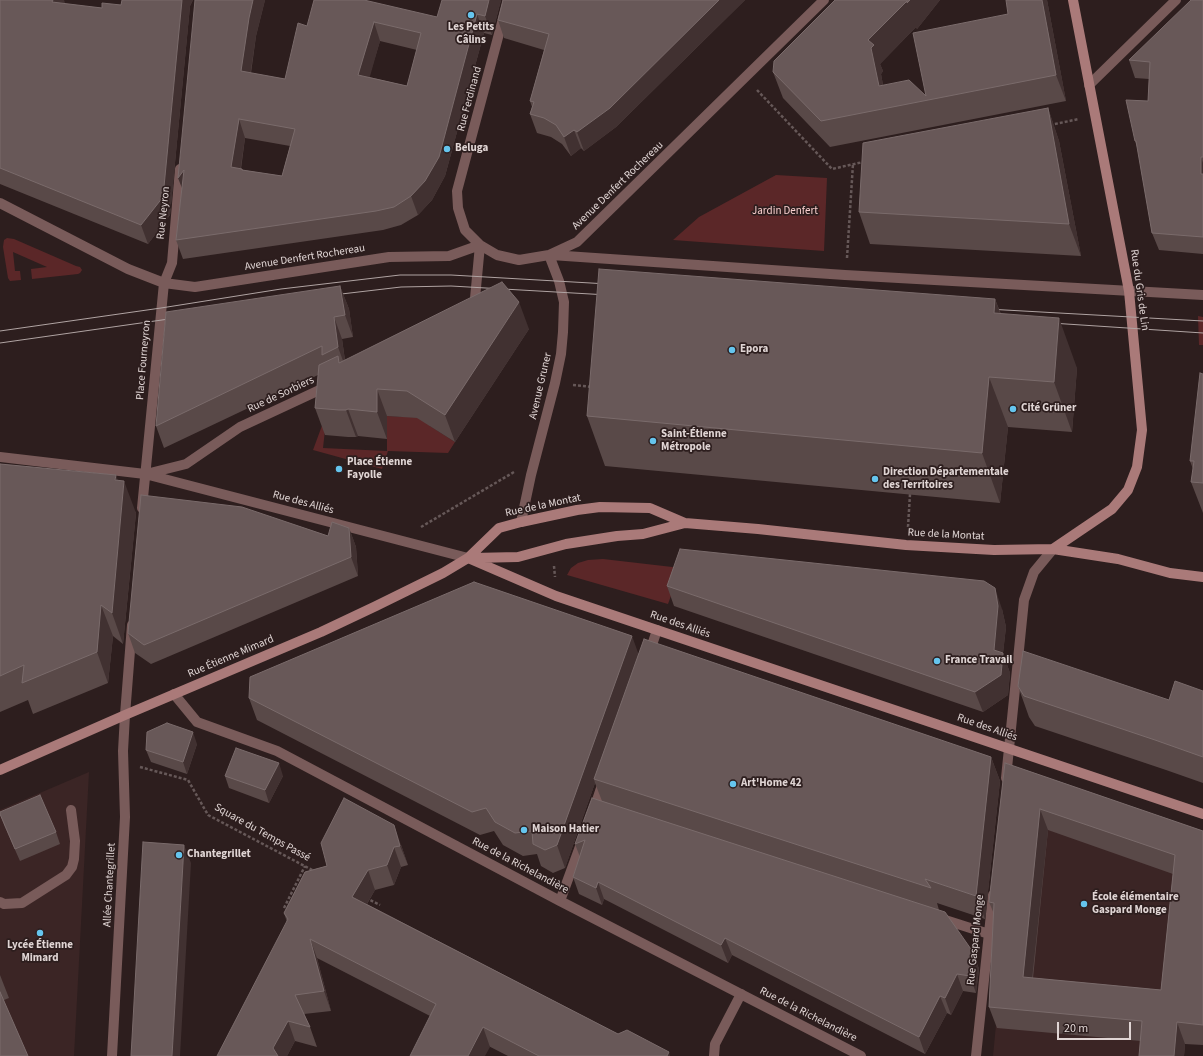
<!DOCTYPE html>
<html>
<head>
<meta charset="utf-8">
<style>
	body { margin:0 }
	#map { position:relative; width:1203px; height:1056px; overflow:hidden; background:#2d1e1e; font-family:"Source Sans 3",sans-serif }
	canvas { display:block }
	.scale { position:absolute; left:1057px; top:1022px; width:74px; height:18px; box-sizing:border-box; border:2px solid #e0d5d4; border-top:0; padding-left:5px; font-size:12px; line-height:14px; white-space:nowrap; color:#e0d5d4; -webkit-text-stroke:3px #2d1e1e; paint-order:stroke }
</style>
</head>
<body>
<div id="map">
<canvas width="1203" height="1056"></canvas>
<div class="scale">20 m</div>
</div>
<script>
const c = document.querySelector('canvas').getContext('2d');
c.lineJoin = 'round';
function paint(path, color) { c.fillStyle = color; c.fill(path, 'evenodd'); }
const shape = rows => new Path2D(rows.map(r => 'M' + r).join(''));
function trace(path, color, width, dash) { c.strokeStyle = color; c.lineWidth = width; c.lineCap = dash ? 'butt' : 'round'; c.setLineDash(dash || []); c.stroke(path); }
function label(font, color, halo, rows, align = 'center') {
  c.font = font + ' "Source Sans 3",sans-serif'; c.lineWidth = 3.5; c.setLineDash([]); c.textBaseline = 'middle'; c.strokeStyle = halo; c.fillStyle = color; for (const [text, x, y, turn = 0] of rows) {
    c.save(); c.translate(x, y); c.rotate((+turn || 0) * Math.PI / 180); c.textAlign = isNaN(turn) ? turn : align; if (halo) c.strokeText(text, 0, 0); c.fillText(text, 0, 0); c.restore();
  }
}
paint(shape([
	[89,772,74,1056,0,1056,0,810],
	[1019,787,1177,841,1165,1056,993,1056]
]), '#3b2525');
paint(shape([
	[776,175,827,178,824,251,673,240,699,217],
	[7,238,14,239,76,266,80,267,82,270,80,273,78,274,32,279,31,269,47,267,13,252,15,271,20,271,21,280,10,281,8,278,3,247,4,240],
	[1198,316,1203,317,1203,345,1199,345],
	[327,412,323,448,387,451,387,416,430,418,430,426,455,442,448,453,388,451,382,469,313,450],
	[603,559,681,568,668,604,567,575,571,568,578,563,588,560]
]), '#5b2728');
trace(shape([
	[757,90,832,169,863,162],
	[1050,125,1079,119],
	[847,258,853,164],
	[573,385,592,387],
	[421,527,514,472],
	[908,527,910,494],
	[554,566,555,577],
	[140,767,188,780,208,815,314,871],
	[366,898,380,905],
	[284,908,305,866]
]), '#665858', 2.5, [3, 2]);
trace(shape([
	[1089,85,1176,0],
	[0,902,4,904,22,903,66,875,72,867,74,859,75,841,71,810],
	[714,1056,715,1044,741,994]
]), '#795b5a', 10);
trace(shape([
	[508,0,457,191,458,208,465,230,480,245,497,255,519,260,549,255,577,242,824,0],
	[0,203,128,269,164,283,195,287,389,257,449,256,480,245],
	[551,255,845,275,1203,295],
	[474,309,480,245],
	[0,457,145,474,468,558],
	[146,474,186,464,240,427,328,386],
	[142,508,164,283,172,263,180,169],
	[521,522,531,475,555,383,561,354,563,332,564,302,559,281,549,255],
	[649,654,657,630],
	[174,694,197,722,277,751,560,901,861,1056],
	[1006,778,1024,600,1034,572,1053,549],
	[593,812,603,782],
	[560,901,582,841],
	[939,918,989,934],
	[112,1056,125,817,123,751,125,715,132,625],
	[976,1056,993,895]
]), '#795b5a', 10);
trace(shape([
	[1053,549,1112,509,1128,490,1137,467,1142,430,1129,291,1073,0],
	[468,558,556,596,1203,814],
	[472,558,518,557,566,544,617,536,643,534,685,523],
	[0,770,125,715,321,632,376,606,443,573,468,558,499,528,521,522,577,510,600,507,650,508,685,523,758,529,906,545,994,550,1053,549,1118,559,1170,573,1203,577]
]), '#aa7a79', 10);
trace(shape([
	[333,295,401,287,451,286,608,295],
	[987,309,1203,321],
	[1051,323,1203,333],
	[0,331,161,308,281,289,400,275,451,275,608,284],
	[0,343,176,318]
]), '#b0a4a3', 1);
paint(shape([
	[0,0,65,4,102,8,121,5,122,0,193,0,190,6,170,215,148,244,0,184],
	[195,0,265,0,256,36,251,73,285,79,307,26,437,17,501,0,492,35,484,33,445,176,432,200,418,215,401,225,383,230,183,259,176,240,182,189],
	[380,41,417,50,407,86,369,77],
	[245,138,290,146,282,176,243,170,242,169,241,169],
	[503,0,745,0,616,127,584,151,581,148,571,156,562,144,551,137,537,133,530,114,532,107,530,101,544,50,504,38,498,20],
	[835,0,940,0,917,29,916,27,880,64,883,71,881,74,883,85,926,96,1008,14,1047,0,1066,101,830,147,783,98,773,72],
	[1203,0,1203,254,1159,250,1152,233,1138,150,1135,141,1148,101,1149,79,1135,78,1129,60],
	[1048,108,1059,141,1081,256,870,244,859,212],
	[340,286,349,309,353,337,342,339,345,360,529,329,455,442,417,418,387,416,387,439,358,436,356,437,348,437,325,435,315,408,318,375,164,448,156,426],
	[995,299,1001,314,1077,368,1072,432,1008,427,1000,503,605,466,587,416],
	[1203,374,1203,513,1191,482,1193,469,1190,461],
	[0,464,118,481,136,513,123,644,113,636,108,683,33,714,28,700,0,712],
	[349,528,356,547,358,576,151,664,135,653,128,633],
	[667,586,1002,609,1006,627,1003,653,1010,673,1008,695,983,712,674,606],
	[638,654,991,757,1000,781,985,919,937,903,939,910,973,952,979,969,976,993,963,991,951,1015,947,1013,925,1054,732,955,728,963,604,899,602,905,579,894,573,877,580,857,575,844,602,801,595,783,565,868,553,873,541,866,537,854,523,856,503,845,494,831,480,835,257,720,249,698],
	[1018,686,1169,700,1203,691,1203,783,1166,770,1035,726,1029,717],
	[197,744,187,774,151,762,146,750],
	[1005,763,1203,831,1203,1045,1185,1044,1184,1056,1139,1056,1141,1041,997,1028,989,1007,994,914,989,902],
	[1048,830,1173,874,1161,990,1033,978],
	[225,776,283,776,269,803,229,788],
	[0,814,56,832,60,844,20,861,4,825],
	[401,845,408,865,401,867,394,885,375,890,367,904,618,1034,670,1056,508,1056,317,958,331,1011,304,1014,310,1027,317,1047,295,1041,287,1056,287,922,284,913,305,872],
	[0,975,9,998,4,1000,0,1056]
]), '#594948');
paint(shape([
	[53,0,64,0,67,8,52,2],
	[182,0,193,0,190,6,170,215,148,244,141,225],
	[253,0,265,0,256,36,248,90,241,71,249,18],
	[489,0,501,0,492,35,485,16],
	[719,0,745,0,616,127,584,151,577,132],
	[910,0,940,0,917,29,916,27,880,64,883,71,881,74,887,108,879,86,868,40,907,1],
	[1042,0,1047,0,1066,101,1056,75],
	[477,14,484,33,445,176,432,200,418,215,411,196],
	[374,22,380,41,365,94,358,75],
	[1048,108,1059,141,1081,256,1069,224],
	[239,119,245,138,238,186,231,167],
	[574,130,581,148,571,156,564,137],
	[1201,157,1203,163,1203,179,1201,174],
	[184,170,185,196,178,178],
	[340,286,349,309,353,337,345,315],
	[995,299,1013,349,994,313],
	[519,302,529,329,455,442,445,415],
	[334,317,342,339,346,369,338,347],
	[1059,318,1077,368,1072,432,1054,382],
	[989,377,1008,427,1000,503,982,453],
	[377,389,387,416,387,439,377,412],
	[348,409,358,436,356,437,346,410],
	[116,475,123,495,124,481,136,513,123,644,112,613],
	[349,528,356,547,358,576,351,557],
	[995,588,1002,609,1006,627,1003,653,1010,673,1008,695,983,712,975,692,994,650],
	[101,605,113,636,108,683,97,652],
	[632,636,640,658,594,779,595,783,565,868,557,845],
	[193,732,197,744,187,774,183,762],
	[991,757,1000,781,985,919,976,896],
	[279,763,283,776,269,803,265,790],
	[1040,809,1048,830,1030,998,1023,977],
	[394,825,408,865,400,846],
	[184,845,191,863,180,1056,172,1056],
	[394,847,401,867,394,885,387,865],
	[368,870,375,890,359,917,352,897],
	[598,882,604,899,602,905,596,888],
	[725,938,732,955,728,963,721,945],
	[310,939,317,958,331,1011,324,991],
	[973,952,979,969,976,993,970,976],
	[957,974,963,991,951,1015,945,998],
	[940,996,947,1013,925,1054,919,1037],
	[288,1021,295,1041,287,1056,276,1056,273,1048],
	[1177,1022,1185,1044,1184,1056,1174,1056],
	[483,1027,490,1047,485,1056,468,1056],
	[669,1052,670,1056,667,1056]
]), '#413131');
const building = shape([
	[0,0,53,0,52,2,102,8,102,3,121,5,122,0,182,0,163,197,141,225,0,168,0,0],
	[195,0,253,0,249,18,241,71,285,79,298,23,307,26,314,0,364,0,437,17,442,0,489,0,485,16,477,14,439,157,425,181,411,196,394,207,376,211,176,240,184,170,178,178,195,0],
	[374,22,421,33,407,86,358,75,374,22],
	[239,119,295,129,282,176,242,170,242,169,231,167,239,119],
	[503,0,719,0,610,108,577,132,574,130,564,137,556,125,544,118,530,114,534,102,530,101,549,34,498,20,503,0],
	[835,0,910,0,907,3,907,1,868,40,874,45,871,48,879,86,909,80,926,96,913,33,1008,14,1006,0,1042,0,1056,75,821,121,773,72,774,61,835,0],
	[1191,0,1203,0,1203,157,1201,157,1201,174,1203,174,1203,237,1152,233,1136,141,1135,141,1126,100,1148,101,1150,62,1129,60,1191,0],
	[1048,108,1069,224,859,212,863,143,1048,108],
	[599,269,995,299,994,313,1059,318,1054,382,989,377,982,453,587,416,599,269],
	[502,282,519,302,445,415,407,391,377,389,377,412,348,409,346,410,339,410,315,408,319,365,338,356,339,363,502,282],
	[340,286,345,315,334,317,338,347,322,355,322,346,156,426,166,312,340,286],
	[1200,373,1203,374,1203,483,1191,482,1194,461,1190,461,1200,373],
	[0,464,116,475,115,480,124,481,112,613,101,605,97,652,22,683,24,665,0,676,0,464],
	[141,495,242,507,328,536,332,522,349,528,351,557,144,645,128,633,141,495],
	[680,549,984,581,995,588,998,606,994,650,1003,653,1001,675,975,692,667,586,680,549],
	[474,582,632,636,557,845,545,850,533,844,532,831,515,833,495,822,486,808,472,812,249,698,250,677,474,582],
	[644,639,991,757,976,896,925,879,931,888,594,779,644,639],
	[1023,651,1169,700,1175,681,1203,691,1203,757,1155,740,1024,696,1018,686,1023,651],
	[167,723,193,732,183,762,146,750,147,732,167,723],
	[236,748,279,763,265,790,225,776,236,748],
	[1005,763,1203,831,1203,1025,1177,1022,1174,1056,1139,1056,1142,1021,989,1007,994,903,989,902,1005,763],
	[1040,809,1175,855,1161,990,1023,977,1040,809],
	[40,795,56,832,15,849,0,814,0,812,40,795],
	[344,798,394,825,400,846,394,847,387,865,368,870,352,897,618,1034,627,1030,669,1052,667,1056,539,1056,483,1027,468,1056,410,1056,436,1004,310,939,324,991,295,995,310,1027,288,1021,273,1048,278,1056,217,1056,288,919,284,913,305,872,327,866,321,843,344,798],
	[592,798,945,912,973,952,970,976,957,974,945,998,940,996,919,1037,725,938,721,945,598,882,596,888,573,877,585,840,575,844,592,798],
	[143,842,184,845,172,1056,131,1056,143,842],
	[0,992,28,1056,0,1056,0,992]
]);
paint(building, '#685858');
trace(building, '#7a6b6b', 1);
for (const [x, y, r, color] of [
	[471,15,4,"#65c5ee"],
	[447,149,4,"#65c5ee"],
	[732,350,4,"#65c5ee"],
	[1013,409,4,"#65c5ee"],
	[653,441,4,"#65c5ee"],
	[339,469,4,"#65c5ee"],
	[875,479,4,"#65c5ee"],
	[937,661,4,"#65c5ee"],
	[733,784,4,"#65c5ee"],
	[524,830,4,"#65c5ee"],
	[179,855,4,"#65c5ee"],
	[1084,904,4,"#65c5ee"],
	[40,933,4,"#65c5ee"]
]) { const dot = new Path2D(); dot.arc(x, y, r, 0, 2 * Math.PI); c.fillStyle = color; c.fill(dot); trace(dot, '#2d1e1e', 1.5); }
label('bold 11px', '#e0d5d4', '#2d1e1e', [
	["Les Petits",471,28,"center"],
	["Câlins",471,41,"center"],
	["Beluga",455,149],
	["Epora",740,350],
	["Cité Grüner",1021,409],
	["Saint-Étienne",661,435],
	["Métropole",661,448],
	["Place Étienne",347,463],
	["Fayolle",347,476],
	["Direction Départementale",883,473],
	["des Territoires",883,486],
	["France Travail",945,661],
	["Art'Home 42",741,784],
	["Maison Hatier",532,830],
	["Chantegrillet",187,855],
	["École élémentaire",1092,898],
	["Gaspard Monge",1092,911],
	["Lycée Étienne",40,946,"center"],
	["Mimard",40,959,"center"]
], 'left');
label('11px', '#e0d5d4', '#2d1e1e', [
	["Rue Ferdinand",470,99,-75],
	["Avenue Denfert Rochereau",618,186,-44],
	["Rue Neyron",164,213,-84],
	["Avenue Denfert Rochereau",305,258,-9],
	["Rue du Gris de Lin",1139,290,82],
	["Place Fourneyron",144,360,-85],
	["Avenue Gruner",541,386,-77],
	["Rue de Sorbiers",281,395,-25],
	["Rue des Alliés",303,503,15],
	["Rue de la Montat",543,506,-12],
	["Rue de la Montat",946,535,3],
	["Rue des Alliés",680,625,19],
	["Rue Étienne Mimard",231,657,-23],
	["Rue des Alliés",987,728,19],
	["Square du Temps Passé",262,833,29],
	["Rue de la Richelandière",520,866,28],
	["Allée Chantegrillet",110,885,-87],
	["Rue Gaspard Monge",976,940,-84],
	["Rue de la Richelandière",808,1015,27]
]);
label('11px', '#f9cfce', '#2d1e1e', [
	["Jardin Denfert",785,212]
]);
</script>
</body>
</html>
